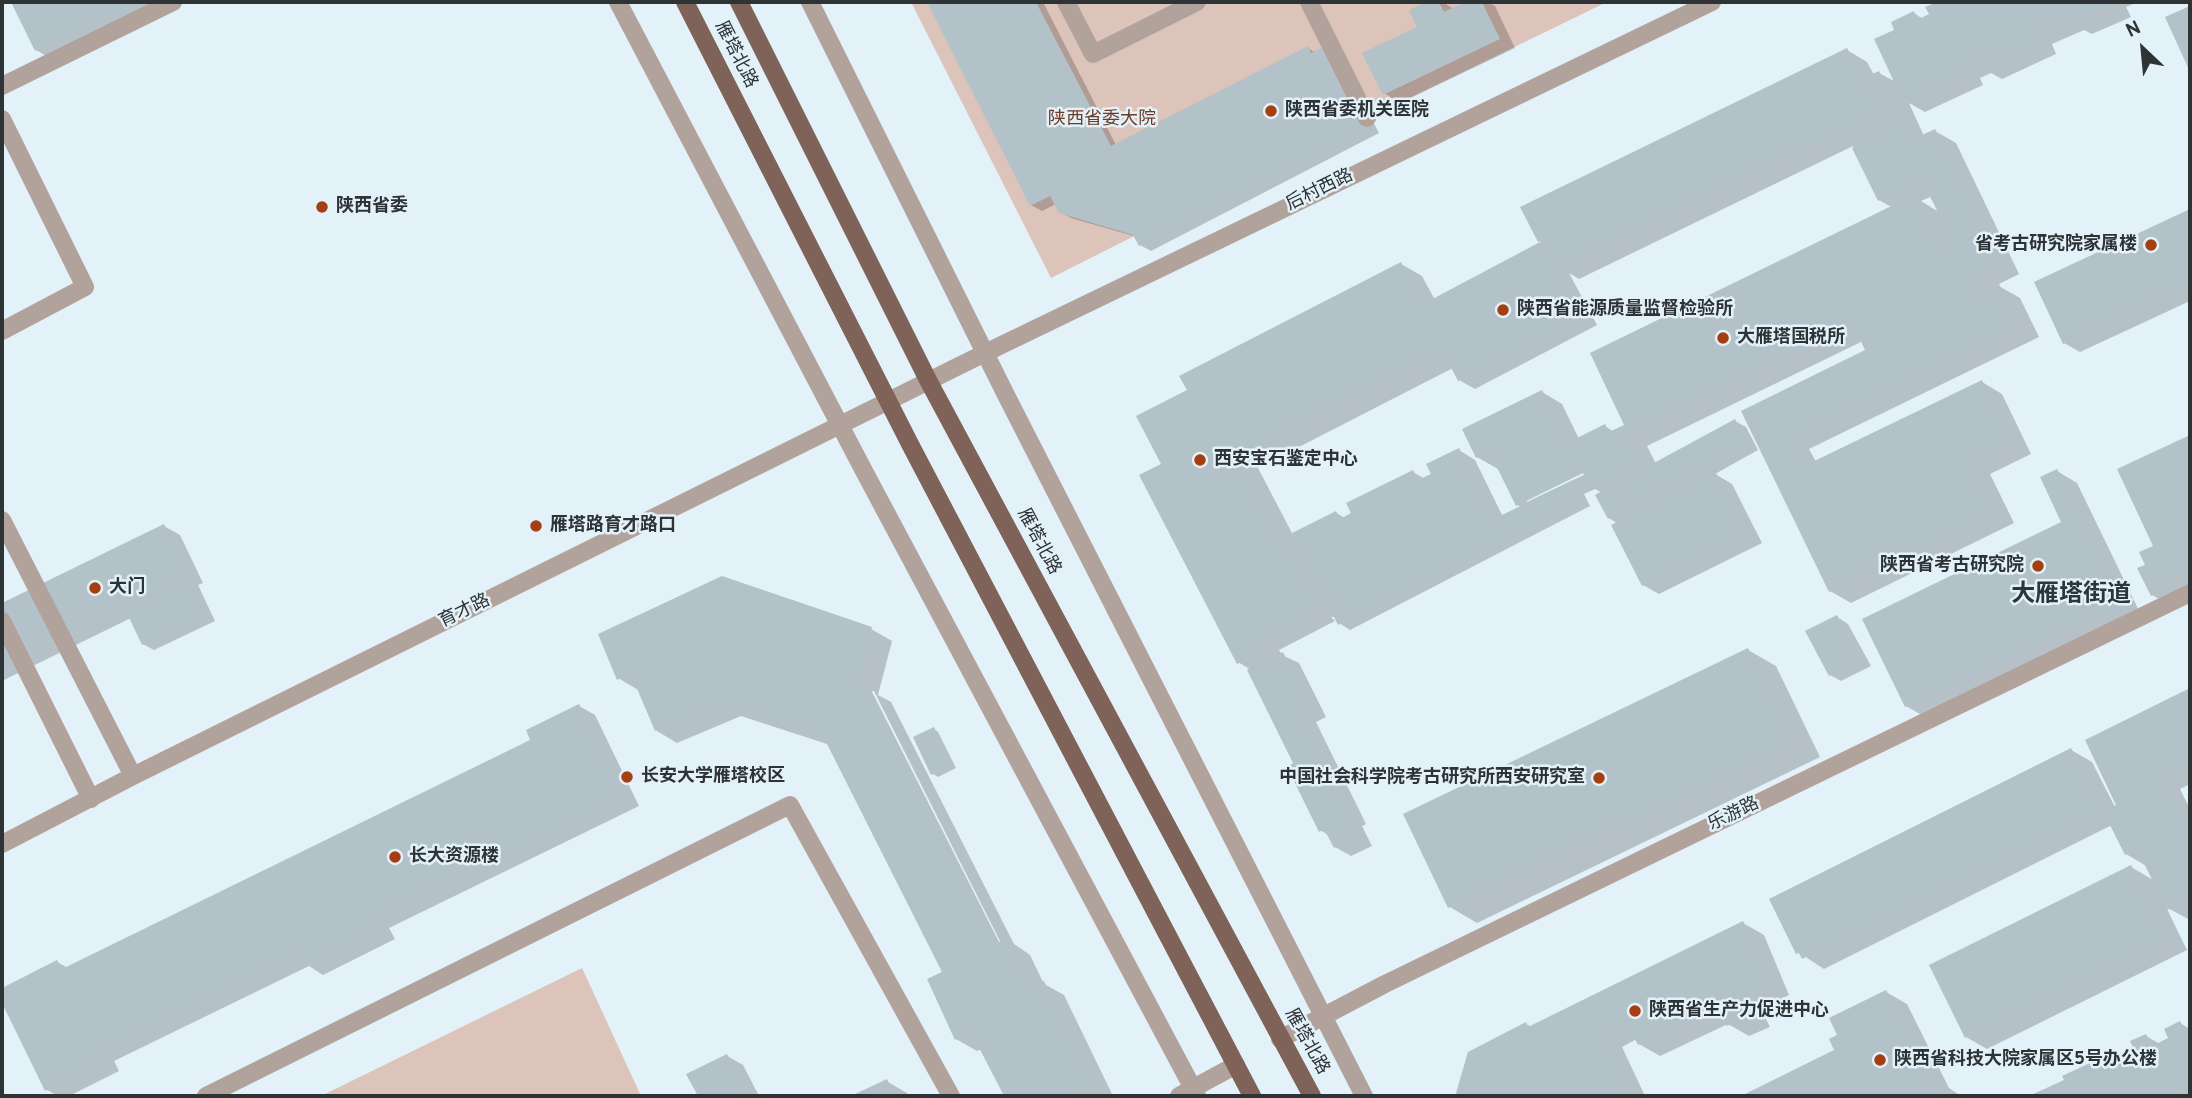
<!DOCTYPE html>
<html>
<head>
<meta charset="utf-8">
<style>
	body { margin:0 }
	#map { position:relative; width:2192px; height:1098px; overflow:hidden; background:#e3f1f9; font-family:Overpass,sans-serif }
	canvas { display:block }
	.frame { position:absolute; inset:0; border:4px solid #2e3336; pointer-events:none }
	.north { position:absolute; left:2108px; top:14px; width:70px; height:70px; -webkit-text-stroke:5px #e3f1f9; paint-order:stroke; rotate:334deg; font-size:19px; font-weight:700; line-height:28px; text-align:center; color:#2e3336 }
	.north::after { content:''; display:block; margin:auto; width:24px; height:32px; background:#2e3336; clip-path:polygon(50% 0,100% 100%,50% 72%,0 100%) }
</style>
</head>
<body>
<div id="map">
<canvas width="2192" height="1098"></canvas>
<div class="frame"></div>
<div class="north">N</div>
</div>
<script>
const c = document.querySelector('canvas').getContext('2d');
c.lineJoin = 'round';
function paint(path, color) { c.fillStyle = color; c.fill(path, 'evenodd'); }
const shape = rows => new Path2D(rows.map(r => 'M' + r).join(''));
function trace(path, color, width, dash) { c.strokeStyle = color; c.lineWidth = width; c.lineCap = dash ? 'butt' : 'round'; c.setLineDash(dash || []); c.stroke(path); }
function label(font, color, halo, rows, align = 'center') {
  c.font = font + ' Overpass,"Noto Sans SC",sans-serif'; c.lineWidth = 5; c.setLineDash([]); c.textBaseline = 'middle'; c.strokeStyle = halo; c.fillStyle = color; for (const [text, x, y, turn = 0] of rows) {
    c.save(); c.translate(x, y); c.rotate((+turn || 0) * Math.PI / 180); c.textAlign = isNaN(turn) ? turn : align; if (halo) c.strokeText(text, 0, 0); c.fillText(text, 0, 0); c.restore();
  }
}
paint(shape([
	[911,2,1607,2,1358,123,1051,278],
	[582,968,641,1096,321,1096]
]), '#dcc4ba');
paint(shape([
	[13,2,182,2,57,62,36,50],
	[928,2,1043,2,1116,145,1308,48,1316,53,1337,53,1379,133,1151,251,1140,245,1137,237,1071,218,1060,212,1056,204,1042,211,1031,205],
	[1430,2,1442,2,1454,9,1469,2,1487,2,1495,6,1515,48,1400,103,1384,93,1419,28,1411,11],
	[1941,2,1954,4,1958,2,2138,2,2126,7,2131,17,2092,34,2084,30,2052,44,2056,54,2002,79,1991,73,1980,78,1983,85,1925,112,1909,103,1924,136,1935,131,1956,143,2019,274,1997,285,2020,298,2039,337,1809,449,1816,462,1982,382,2002,394,2031,454,1990,474,2014,523,1851,603,1830,591,1743,411,1868,351,1863,341,1647,446,1656,464,1735,421,1746,427,1758,450,1715,474,1732,484,1762,543,1659,594,1643,585,1618,524,1609,518,1602,493,1595,489,1584,494,1590,506,1350,630,1339,623,1337,617,1331,617,1335,621,1279,650,1282,655,1299,663,1326,717,1316,722,1366,824,1362,826,1372,846,1351,856,1335,847,1330,836,1320,830,1295,764,1251,670,1238,662,1163,465,1189,390,1401,264,1422,276,1435,300,1543,243,1539,241,1847,50,1867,62,1874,75,1879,73,1896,82,1896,31,1914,13,1923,19,1931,15,1928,8],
	[1853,146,1879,200,1893,208,1627,425,1614,432,1605,426,1579,439,1562,404,1542,392,1477,457,1498,469,1517,505,1522,507,1503,517,1475,460,1459,450,1433,474,1425,479,1413,472,1345,518,1336,513,1293,535,1258,468,1453,368,1459,380,1475,389,1597,325,1569,273,1579,279],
	[1930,197,1939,212,1921,201],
	[1590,468,1592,471,1527,502,1527,499],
	[2190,211,2190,301,2080,352,2064,343,2036,283],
	[2190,437,2190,591,2173,607,2152,595,2147,566,2155,546,2119,470],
	[2057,471,2077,483,2144,621,1927,718,1906,706,2064,523],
	[164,526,180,535,203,583,198,585,215,621,154,650,143,644,131,618,2,681,2,605],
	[1837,617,1848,624,1871,666,1841,681,1830,675],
	[871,629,892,641,878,695,891,702,1014,944,1030,955,1044,984,1064,995,1112,1094,1108,1096,1006,1096,982,1049,977,1051,956,1039,945,973,830,745,741,716,677,743,657,731,640,691,618,678,600,635],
	[870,691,874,691,1004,949,1001,950],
	[1748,650,1776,666,1820,757,1477,923,1450,907],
	[2190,690,2190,784,2180,789,2190,809,2190,920,2166,907,2187,950,1987,1049,1966,1037,2131,867,2155,881,2148,867,2126,854,2112,825,1824,969,1798,952,2071,750,2092,762,2115,807,2118,805,2087,741],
	[579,706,595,715,639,806,389,928,395,939,323,975,309,966,114,1061,119,1071,69,1096,58,1096,47,1090,2,999,2,990,57,962,68,968,533,740],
	[934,729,938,732,956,768,938,777,933,774,915,738],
	[1743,923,1764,935,1789,995,1761,1009,1770,1027,1749,1036,1728,1024,1660,1056,1639,1044,1637,1039,1622,1047,1645,1096,1459,1096,1457,1093,1526,1024,1532,1027],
	[1886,992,1907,1004,1949,1088,1961,1096,1745,1096,1834,1052,1840,1036],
	[2180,1023,2190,1029,2190,1096,2030,1096,2066,1081,2094,1063,2099,1066,2136,1048,2146,1036,2160,1044,2171,1039],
	[727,1056,743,1065,759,1096,700,1096,689,1075],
	[886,1081,907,1093,909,1096,855,1096]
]), '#0003');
paint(shape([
	[11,2,138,2,35,51],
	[927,2,1036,2,1111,146,1308,46,1311,53,1327,45,1370,127,1139,246,1133,235,1059,213,1050,196,1030,206],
	[1426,2,1439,2,1444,12,1465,2,1482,2,1500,39,1383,95,1362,53,1417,27,1409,10],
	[1937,2,1948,2,1949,4,1954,2,2110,2,2111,5,2070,24,2067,17,2032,33,2036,42,1979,69,1975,59,1960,66,1964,73,1903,101,1874,39,1894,30,1891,22,1914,11,1917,20,1929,14,1925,7],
	[2190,6,2190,72,2165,17],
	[1847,48,1878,113,1557,269,1582,316,1458,381,1443,352,1448,348,1238,456,1317,608,1260,638,1266,649,1237,664,1139,475,1161,464,1136,416,1187,390,1179,376,1401,262,1423,304,1542,241,1554,261,1543,239,1538,242,1520,207],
	[1879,71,1912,140,1935,129,2000,262,1968,278,1977,295,1999,284,2019,325,1790,437,1804,466,1982,380,2011,442,1970,462,1995,512,1829,592,1741,411,1865,350,1853,324,1627,434,1642,464,1591,488,1583,473,1516,506,1489,451,1476,458,1462,429,1542,390,1567,443,1605,424,1609,432,1624,425,1590,353,1914,195,1939,246,1951,240,1922,179,1878,201,1852,148,1893,128,1867,76],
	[2190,209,2190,285,2063,344,2034,282],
	[1735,419,1749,444,1608,519,1595,495],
	[2190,435,2190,565,2184,568,2186,572,2154,587,2157,593,2151,596,2137,568,2145,565,2139,552,2153,546,2117,469],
	[1459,448,1494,519,1571,481,1581,500,1338,625,1329,607,1358,592,1329,606,1292,533,1336,511,1340,519,1351,513,1346,503,1413,470,1418,480,1431,474,1426,464],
	[2057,469,2124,609,2107,617,2105,611,1905,707,1862,619,2061,522,2040,477],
	[1716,473,1747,534,1642,586,1611,525],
	[164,524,188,574,2,664,2,603],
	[722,576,872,627,858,684,870,688,999,942,1007,938,1009,941,1032,988,1044,981,1093,1082,1065,1096,1004,1096,971,1032,955,1040,927,979,942,972,825,740,719,705,655,731,630,672,617,680,598,634],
	[188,577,206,615,142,645,124,607],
	[1837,615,1861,659,1829,676,1805,631],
	[1748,648,1794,741,1448,908,1403,814],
	[1283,652,1311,708,1301,713,1351,815,1347,817,1357,836,1334,848,1324,829,1319,832,1287,767,1293,763,1247,670],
	[2190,688,2190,762,2161,777,2190,837,2190,899,2167,910,2137,849,2125,855,2103,811,2116,805,2085,740],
	[579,704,624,797,374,918,380,930,305,966,299,954,99,1052,104,1062,45,1091,2,1003,2,988,57,960,62,969,530,740,526,730],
	[934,727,952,765,931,775,913,737],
	[2071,748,2102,809,1802,959,1799,953,1796,954,1769,899],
	[2131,865,2167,938,1965,1038,1929,965],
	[1743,921,1769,983,1741,997,1750,1015,1727,1026,1718,1007,1638,1045,1626,1023,1602,1035,1631,1096,1457,1096,1456,1093,1468,1052,1526,1022,1528,1027],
	[1886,990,1933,1084,1939,1080,1947,1096,1741,1096,1834,1050,1829,1039,1837,1035,1829,1018],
	[2180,1021,2185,1030,2190,1028,2190,1088,2175,1096,2029,1096,2064,1080,2062,1076,2094,1061,2096,1065,2133,1047,2130,1041,2146,1034,2152,1046,2168,1038,2164,1029],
	[727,1054,748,1096,698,1096,686,1074],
	[887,1079,895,1096,851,1096]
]), '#b3c1c8');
trace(shape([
	[618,2,864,471,1197,1096],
	[810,2,1007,397,1364,1096],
	[1066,2,1093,54,1197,2],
	[1309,2,1367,118],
	[2,86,173,2],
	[2,119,85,287,2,331],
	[2,520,133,776],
	[2,621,91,799],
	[2,844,133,776,985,353,1712,2],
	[1280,1039,1385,984,2190,593],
	[206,1096,790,805,951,1096],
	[1179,1096,1236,1065]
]), '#b2a29c', 18);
trace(shape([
	[685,2,911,446,1252,1096],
	[739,2,929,382,1312,1096]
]), '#7f6258', 18);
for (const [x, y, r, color] of [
	[1271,111,7,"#a43f11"],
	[322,207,7,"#a43f11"],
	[2151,245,7,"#a43f11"],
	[1503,310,7,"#a43f11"],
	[1723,338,7,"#a43f11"],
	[1200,460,7,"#a43f11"],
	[536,526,7,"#a43f11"],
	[2038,566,7,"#a43f11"],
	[95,588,7,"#a43f11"],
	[627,777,7,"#a43f11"],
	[1599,778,7,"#a43f11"],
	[395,857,7,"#a43f11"],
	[1635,1011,7,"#a43f11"],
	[1880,1060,7,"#a43f11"]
]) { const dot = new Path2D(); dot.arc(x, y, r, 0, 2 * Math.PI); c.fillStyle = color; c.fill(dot); trace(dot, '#e3f1f9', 2.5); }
label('18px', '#2e3336', '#e3f1f9', [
	["雁塔北路",735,55,63],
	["后村西路",1320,191,-26],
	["雁塔北路",1038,542,62],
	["育才路",465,612,-26],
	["乐游路",1734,815,-26],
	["雁塔北路",1306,1042,61]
]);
label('bold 18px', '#2e3336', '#e3f1f9', [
	["陕西省委机关医院",1285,111],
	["陕西省委",336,207],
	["省考古研究院家属楼",2137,245,"right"],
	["陕西省能源质量监督检验所",1517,310],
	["大雁塔国税所",1737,338],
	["西安宝石鉴定中心",1214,460],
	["雁塔路育才路口",550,526],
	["陕西省考古研究院",2024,566,"right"],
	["大门",109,588],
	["长安大学雁塔校区",641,777],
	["中国社会科学院考古研究所西安研究室",1585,778,"right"],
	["长大资源楼",409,857],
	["陕西省生产力促进中心",1649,1011],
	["陕西省科技大院家属区5号办公楼",1894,1060]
], 'left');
label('18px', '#6e3b28', '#e3f1f9', [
	["陕西省委大院",1102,120]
]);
label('bold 24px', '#2c373d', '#e3f1f9', [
	["大雁塔街道",2071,596]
]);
</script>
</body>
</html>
